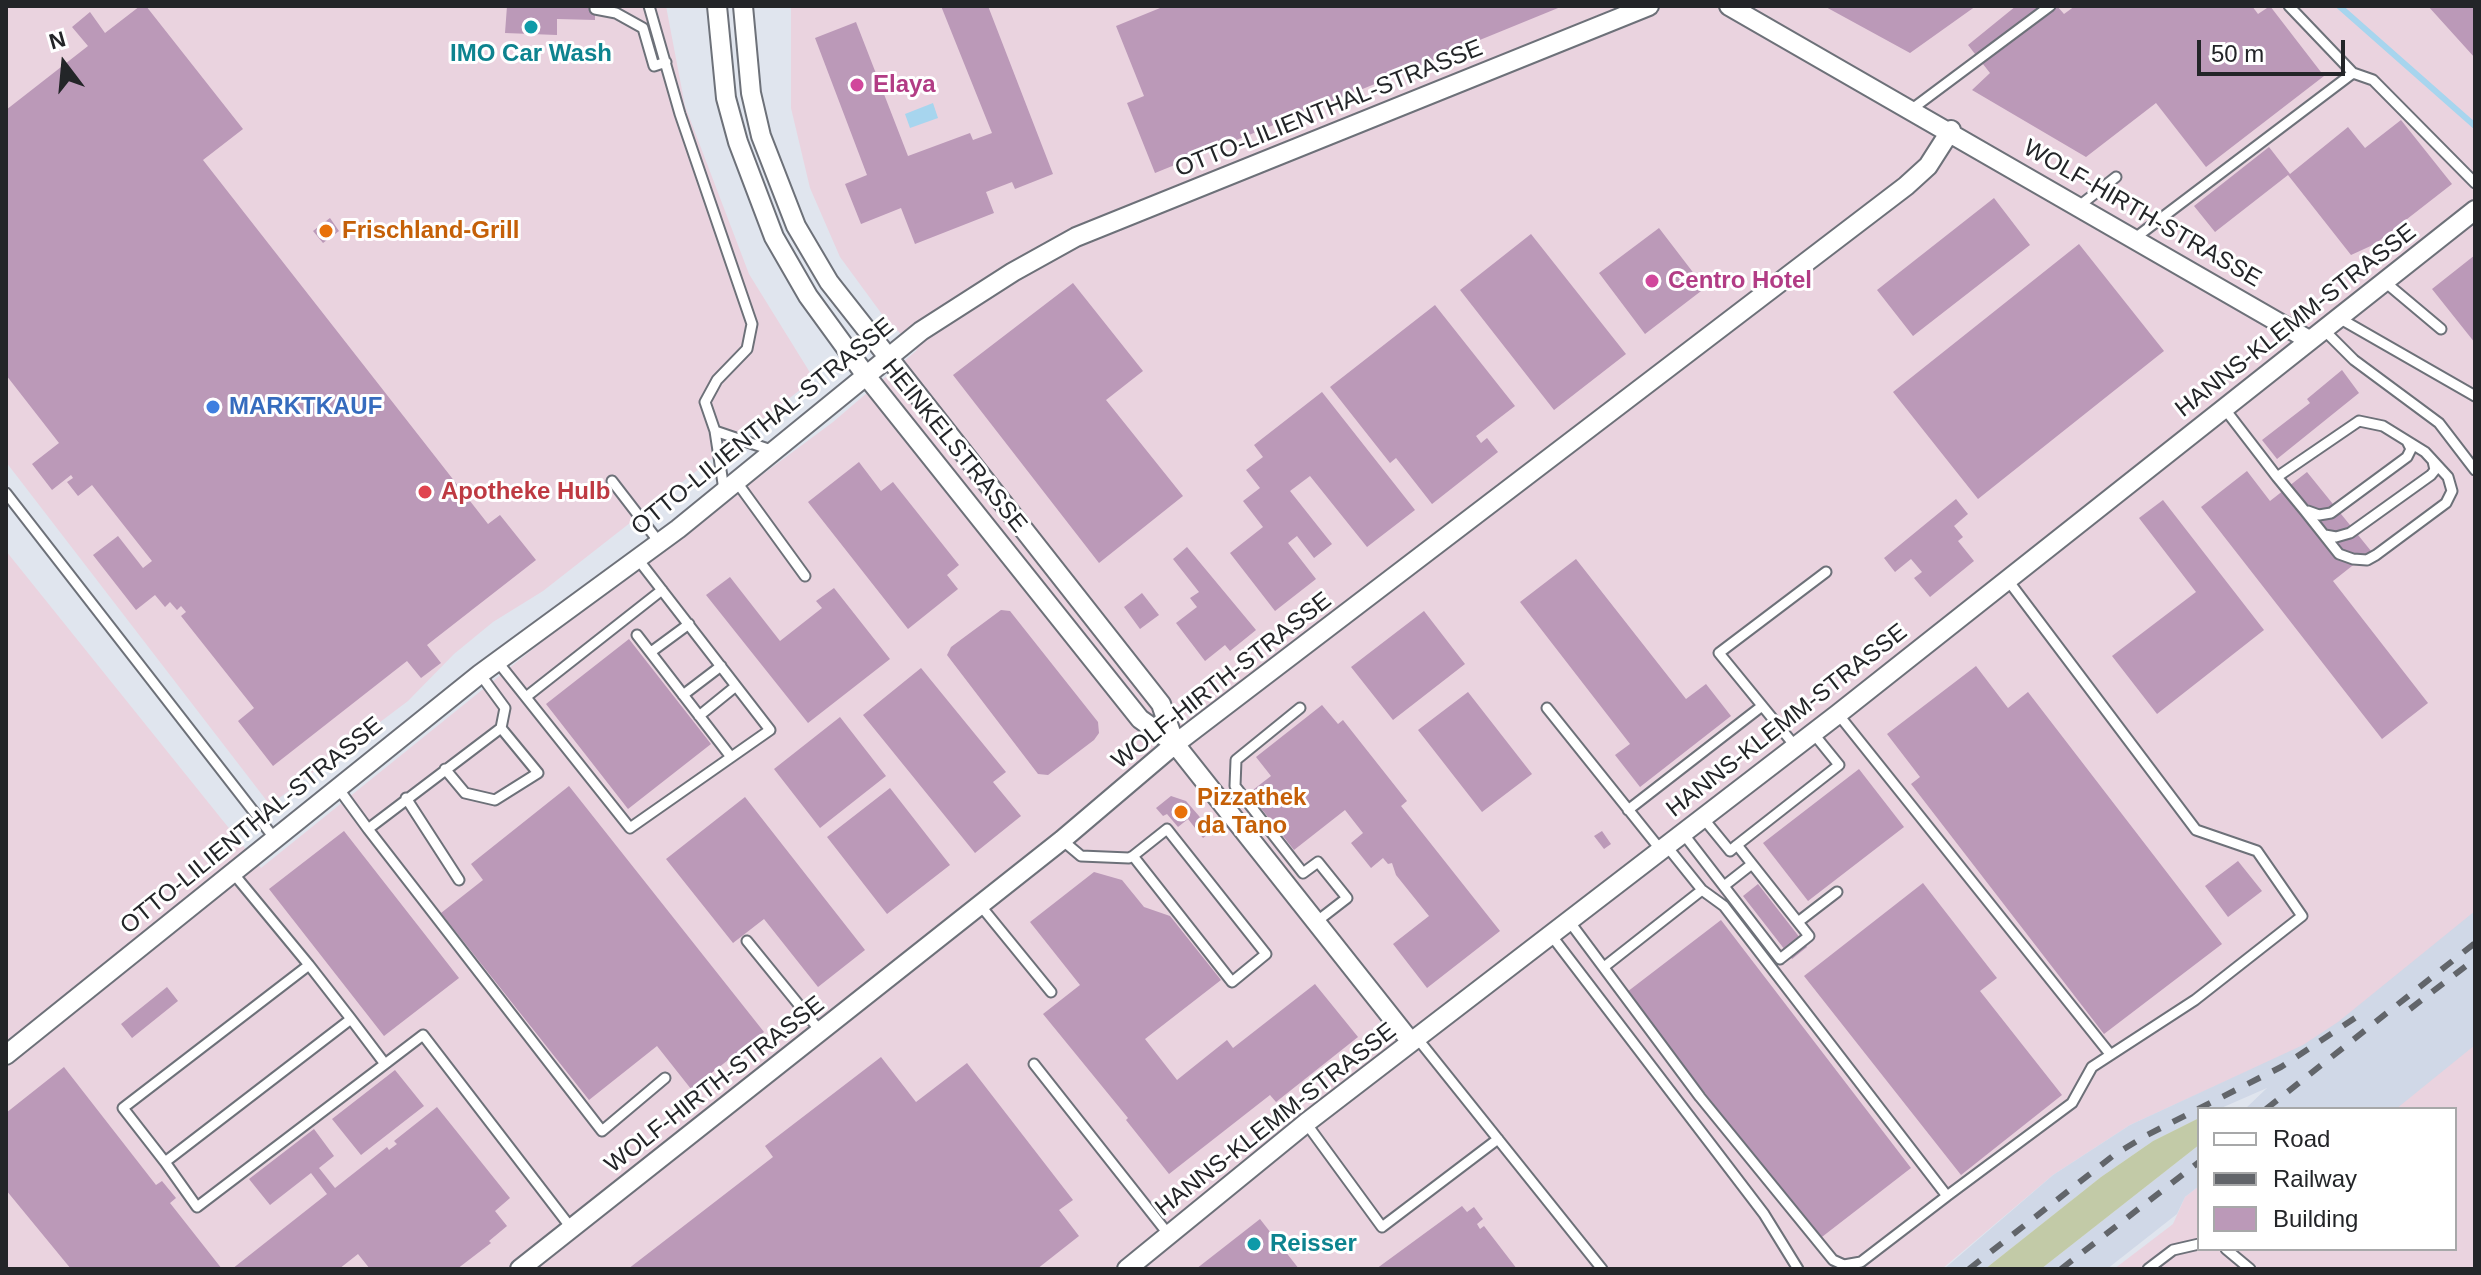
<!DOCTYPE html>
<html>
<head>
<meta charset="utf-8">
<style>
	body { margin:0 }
	#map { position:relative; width:2481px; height:1275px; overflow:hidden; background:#e0e5ee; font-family:Helvetica,sans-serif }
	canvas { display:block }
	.frame { position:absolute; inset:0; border:8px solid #232528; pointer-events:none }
	.legend { position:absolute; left:2197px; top:1107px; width:260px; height:144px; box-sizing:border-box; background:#fff; border:2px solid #a7a8a9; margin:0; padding:10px 14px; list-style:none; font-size:24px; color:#232528 }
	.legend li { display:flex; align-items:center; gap:16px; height:40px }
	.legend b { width:40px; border:2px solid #a7a8a9 }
	.north { position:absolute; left:24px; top:24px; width:80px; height:80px; -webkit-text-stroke:6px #fff; paint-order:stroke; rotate:344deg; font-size:22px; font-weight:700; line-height:32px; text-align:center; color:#232528 }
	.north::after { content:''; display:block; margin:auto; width:28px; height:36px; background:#232528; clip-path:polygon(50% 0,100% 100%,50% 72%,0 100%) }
	.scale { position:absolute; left:2197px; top:40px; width:148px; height:36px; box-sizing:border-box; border:4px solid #232528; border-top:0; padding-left:10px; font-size:24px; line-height:28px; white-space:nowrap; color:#232528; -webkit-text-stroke:6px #fff; paint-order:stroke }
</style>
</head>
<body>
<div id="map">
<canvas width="2481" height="1275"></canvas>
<div class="frame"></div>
<ul class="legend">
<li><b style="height:10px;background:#fff"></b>Road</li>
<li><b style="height:10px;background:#62656a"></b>Railway</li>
<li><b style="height:22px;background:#bb99b8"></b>Building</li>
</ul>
<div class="north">N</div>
<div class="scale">50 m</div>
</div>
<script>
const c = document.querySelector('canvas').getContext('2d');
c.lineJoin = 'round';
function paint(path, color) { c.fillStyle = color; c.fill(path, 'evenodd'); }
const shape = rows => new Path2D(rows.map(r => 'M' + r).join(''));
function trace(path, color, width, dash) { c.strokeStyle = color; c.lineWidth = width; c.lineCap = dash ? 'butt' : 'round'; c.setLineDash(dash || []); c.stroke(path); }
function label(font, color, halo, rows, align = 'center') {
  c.font = font + ' Helvetica,sans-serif'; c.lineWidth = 6; c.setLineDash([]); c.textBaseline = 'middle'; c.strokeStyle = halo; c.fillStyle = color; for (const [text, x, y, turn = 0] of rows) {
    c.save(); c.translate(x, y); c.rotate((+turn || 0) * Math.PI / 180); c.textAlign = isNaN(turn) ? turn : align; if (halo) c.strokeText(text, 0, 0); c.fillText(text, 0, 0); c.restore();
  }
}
paint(shape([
	[6,6,666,6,685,106,749,274,814,379,543,591,493,622,454,654,408,701,270,805,6,462],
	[791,6,2475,6,2475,1269,2114,1269,2173,1224,2185,1197,2199,1186,2199,1249,2455,1249,2455,1109,2299,1109,2303,1046,2130,1125,2053,1175,1942,1269,6,1269,6,551,261,868,595,599,833,422,917,350,884,317,840,257,810,188,791,108]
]), '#ead3df');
paint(shape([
	[2475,911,2475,1045,2396,1109,2245,1109,2267,1088,2219,1109,2199,1109,2199,1118,2153,1141,2101,1177,1985,1269,1944,1269,2053,1175,2130,1125,2303,1045,2338,1022],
	[2199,1145,2199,1186,2185,1197,2177,1214,2107,1269,2041,1269]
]), '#d0d8e7');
paint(shape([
	[2199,1118,2199,1145,2041,1269,1985,1269,2101,1177,2153,1141]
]), '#c2caa7');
paint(shape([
	[933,103,938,118,910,128,905,114]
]), '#a7d5ee');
trace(shape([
	[2339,6,2475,126]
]), '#a7d5ee', 6);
paint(shape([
	[140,6,146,6,243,129,203,160,488,524,500,515,536,560,427,645,441,663,421,678,407,661,273,766,238,721,254,708,181,616,186,612,181,606,177,610,170,602,165,607,155,595,136,610,93,555,118,536,143,568,152,561,92,485,78,496,67,482,73,478,71,475,52,490,32,464,59,443,6,375,6,110,88,46,72,27,90,12,105,33],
	[507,6,595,6,595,20,557,19,557,35,505,33],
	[941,6,988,6,1053,174,1015,189,1012,182,986,192,994,213,915,244,901,208,861,224,845,184,867,175,815,38,856,22,908,156,970,133,973,140,992,133],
	[1165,6,1563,6,1470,44,1474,55,1448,65,1444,56,1155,173,1127,103,1144,96,1116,26],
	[1824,6,1976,6,1910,53],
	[2016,6,2057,6,2064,14,2075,6,2252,6,2258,14,2270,6,2324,76,2206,167,2156,103,2086,157,1972,90,1990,73,1968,45],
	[2428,6,2475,6,2475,58],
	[2401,120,2452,184,2375,244,2351,255,2288,175,2215,232,2194,206,2269,147,2290,174,2348,127,2365,148],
	[1994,198,2030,245,1913,336,1877,290],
	[330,218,339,231,323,243,313,231],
	[1659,228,1705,288,1645,334,1599,273],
	[1531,234,1626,354,1554,410,1460,290],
	[2079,244,2164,351,1978,499,1893,392],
	[2475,255,2475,343,2432,289],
	[1073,283,1143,371,1106,400,1183,496,1099,563,953,375],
	[1435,305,1515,406,1476,436,1481,443,1487,438,1498,452,1432,504,1396,458,1390,463,1330,387],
	[2342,370,2359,393,2277,459,2262,440,2310,403,2307,399],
	[1322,392,1415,510,1367,547,1310,476,1290,491,1332,544,1314,558,1297,536,1288,543,1316,579,1275,611,1230,553,1263,527,1243,501,1260,488,1246,470,1263,457,1254,445],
	[859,462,881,491,893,482,959,565,947,575,958,589,908,629,808,502],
	[2247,471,2270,501,2307,472,2371,551,2333,581,2428,703,2382,739,2201,507],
	[1956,499,1968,514,1954,526,1963,537,1958,541,1974,561,1930,597,1914,578,1922,572,1911,559,1895,572,1884,558],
	[2163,500,2264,630,2157,714,2112,656,2196,592,2139,518],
	[1187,547,1256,630,1230,651,1225,645,1205,661,1176,623,1197,607,1190,598,1199,592,1173,559],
	[1576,559,1686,699,1706,684,1731,716,1640,787,1615,755,1630,744,1520,602],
	[730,577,780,641,822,608,816,601,834,588,890,659,808,723,706,595],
	[1142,593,1159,615,1140,629,1124,607],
	[1001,610,1010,611,1098,722,1099,733,1094,740,1048,775,1038,774,947,655,951,647],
	[1424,611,1465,664,1393,720,1351,667],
	[629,639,711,744,628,809,546,704],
	[1976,666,2008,708,2028,692,2222,944,2104,1034,1911,784,1920,777,1887,734],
	[921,668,1006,772,993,782,1021,816,975,853,863,715],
	[1468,692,1532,774,1482,812,1418,730],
	[1322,705,1338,724,1343,720,1407,801,1401,806,1500,931,1427,988,1393,944,1429,916,1396,875,1392,863,1388,864,1383,858,1371,868,1351,843,1363,833,1345,810,1294,850,1249,793,1271,776,1256,757],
	[840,717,886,776,820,828,774,769],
	[1859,769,1904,827,1808,901,1763,843],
	[569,786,764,1032,691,1089,657,1046,589,1100,441,913,483,880,471,864],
	[890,788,950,865,887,914,827,837],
	[1171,796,1186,801,1212,831,1203,838,1188,819,1178,827,1167,814,1163,816,1156,808],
	[745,797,865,950,818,987,764,919,733,943,666,859],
	[344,831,459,978,384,1036,269,889],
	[1602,831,1611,844,1604,849,1594,836],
	[2238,861,2262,891,2228,917,2205,886],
	[1094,872,1122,880,1144,907,1170,916,1221,980,1145,1039,1177,1080,1227,1040,1233,1048,1315,984,1358,1037,1276,1102,1270,1095,1169,1174,1126,1120,1128,1118,1043,1014,1080,985,1030,922],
	[1923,883,1997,978,1980,991,2062,1095,1961,1175,1804,976],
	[1758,884,1807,947,1792,959,1743,896],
	[1721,920,1911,1168,1818,1240,1627,992],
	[167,987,178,1001,132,1038,121,1024],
	[881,1057,916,1102,967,1063,1073,1200,1059,1210,1079,1236,1037,1269,628,1269,773,1157,765,1146],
	[64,1067,156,1185,162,1181,176,1198,170,1203,222,1269,71,1269,6,1190,6,1113],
	[395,1070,424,1106,361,1155,332,1119],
	[437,1107,510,1198,495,1211,507,1226,489,1241,491,1243,457,1269,370,1269,358,1254,339,1269,232,1269,327,1194,311,1173,270,1205,249,1179,314,1129,334,1156,319,1168,335,1188,387,1147,389,1150,397,1144,394,1141],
	[1462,1206,1467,1212,1474,1207,1483,1219,1477,1224,1480,1229,1484,1226,1517,1269,1376,1269],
	[1260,1219,1299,1269,1196,1269]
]), '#bb99b8');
const service = shape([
	[649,6,680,114,752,324,747,349,717,380,705,402,715,431,774,451],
	[595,9,616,13,643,28,654,66,666,62],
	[2353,73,2373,80,2475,183],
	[1912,109,2050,6],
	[2079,206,2116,177],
	[2135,238,2353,73,2289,6],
	[2385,282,2441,329],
	[2339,318,2475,396],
	[2323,329,2354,360,2439,423,2475,470],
	[2224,408,2264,460,2277,477,2305,511,2339,554,2353,559,2367,560,2376,555,2446,503,2452,491,2448,477,2425,452,2383,426,2359,421,2277,477],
	[715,431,724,490],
	[612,481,659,542],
	[736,481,805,576],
	[6,493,275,839],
	[2308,511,2319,515,2331,513,2407,457,2411,449,2407,441],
	[2325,535,2336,537,2350,533,2431,475,2435,470,2433,461],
	[637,635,731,757],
	[651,652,689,624],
	[497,661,630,828,770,730,637,558],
	[683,695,721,666],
	[526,697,662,590],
	[1300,708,1236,760,1235,786,1303,873,1318,862,1347,898,1316,922],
	[1547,708,1660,849],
	[1838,714,2110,1054],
	[699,716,736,686],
	[1795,746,1719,653,1826,572],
	[445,769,465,793,495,800,538,773,501,728],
	[338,788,368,829,501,728,505,708,480,674],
	[406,798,459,880],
	[1628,810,1762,706],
	[368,829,602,1131,665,1078],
	[1682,832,1780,959,1809,936,1737,845,1730,851,1703,818],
	[1062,840,1081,856,1129,858,1133,856,1167,829,1266,954,1232,982,1133,856],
	[1737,845,1839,765,1813,733],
	[233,873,309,965],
	[1724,886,1752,864],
	[980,905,1051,992],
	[1569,921,1700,1097,1833,1260,1844,1265,1861,1262,1947,1196,1724,906,1702,890,1665,844],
	[1798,922,1837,892],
	[1551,935,1764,1214,1798,1269],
	[747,941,821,1032],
	[1604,967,1702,890],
	[351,1019,165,1162,123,1108,309,965,351,1019,385,1064,423,1035,572,1229],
	[1417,1038,1602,1269],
	[1034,1064,1169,1235],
	[1306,1123,1382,1227,1498,1139],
	[165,1162,197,1207,385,1064],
	[1947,1196,2072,1103,2092,1067,2195,1000,2302,916,2257,851,2196,830,2007,579],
	[2226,1249,2250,1269],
	[2148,1269,2173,1250,2199,1244]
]);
const minor = shape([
	[717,6,726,98,738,142,774,237,808,296,867,377,1140,719,1175,744,1411,1042],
	[743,6,751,93,761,136,796,226,829,282,1161,704,1175,744],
	[1729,6,2309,340],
	[6,1055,480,674,678,529,921,331,1013,272,1076,237,1649,6],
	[520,1269,1062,840,1175,744,1906,186,1928,166,1951,130],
	[1127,1269,1306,1123,1838,714,2475,210]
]);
trace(service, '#6d7179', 13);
trace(minor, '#6d7179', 22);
trace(service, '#fff', 9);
trace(minor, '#fff', 18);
trace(shape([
	[2410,1009,2475,959],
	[2266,1109,2475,943],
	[1969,1269,2114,1155,2147,1135,2281,1067,2364,1012],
	[2061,1269,2199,1162]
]), '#62656a', 6, [14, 14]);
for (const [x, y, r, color] of [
	[531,27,8,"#0f9aa8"],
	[857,85,8,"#d1479c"],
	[326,231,8,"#e8710a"],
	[1652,281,8,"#d1479c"],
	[213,407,8,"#3f7fe0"],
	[425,492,8,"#e0444e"],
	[1181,812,8,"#e8710a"],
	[1254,1244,8,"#0f9aa8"]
]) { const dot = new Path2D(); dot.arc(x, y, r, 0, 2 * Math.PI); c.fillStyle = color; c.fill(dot); trace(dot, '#fff', 3); }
label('bold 24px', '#0d838f', '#fff', [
	["IMO Car Wash",531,54],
	["Reisser",1270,1244,"left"]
]);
label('bold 24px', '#b23c85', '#fff', [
	["Elaya",873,85],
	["Centro Hotel",1668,281]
], 'left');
label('24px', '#232528', '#fff', [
	["OTTO-LILIENTHAL-STRASSE",1329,109,-22],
	["WOLF-HIRTH-STRASSE",2142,214,30],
	["HANNS-KLEMM-STRASSE",2296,321,-38],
	["OTTO-LILIENTHAL-STRASSE",763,427,-39],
	["HEINKELSTRASSE",954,446,51],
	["WOLF-HIRTH-STRASSE",1222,681,-38],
	["HANNS-KLEMM-STRASSE",1787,721,-38],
	["OTTO-LILIENTHAL-STRASSE",252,826,-39],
	["WOLF-HIRTH-STRASSE",715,1085,-38],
	["HANNS-KLEMM-STRASSE",1276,1120,-38]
]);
label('bold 24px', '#c56008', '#fff', [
	["Frischland-Grill",342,231],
	["Pizzathek",1197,798],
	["da Tano",1197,826]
], 'left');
label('bold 24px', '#366cbe', '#fff', [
	["MARKTKAUF",229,407]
], 'left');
label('bold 24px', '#be3a42', '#fff', [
	["Apotheke Hulb",441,492]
], 'left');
</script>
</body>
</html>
